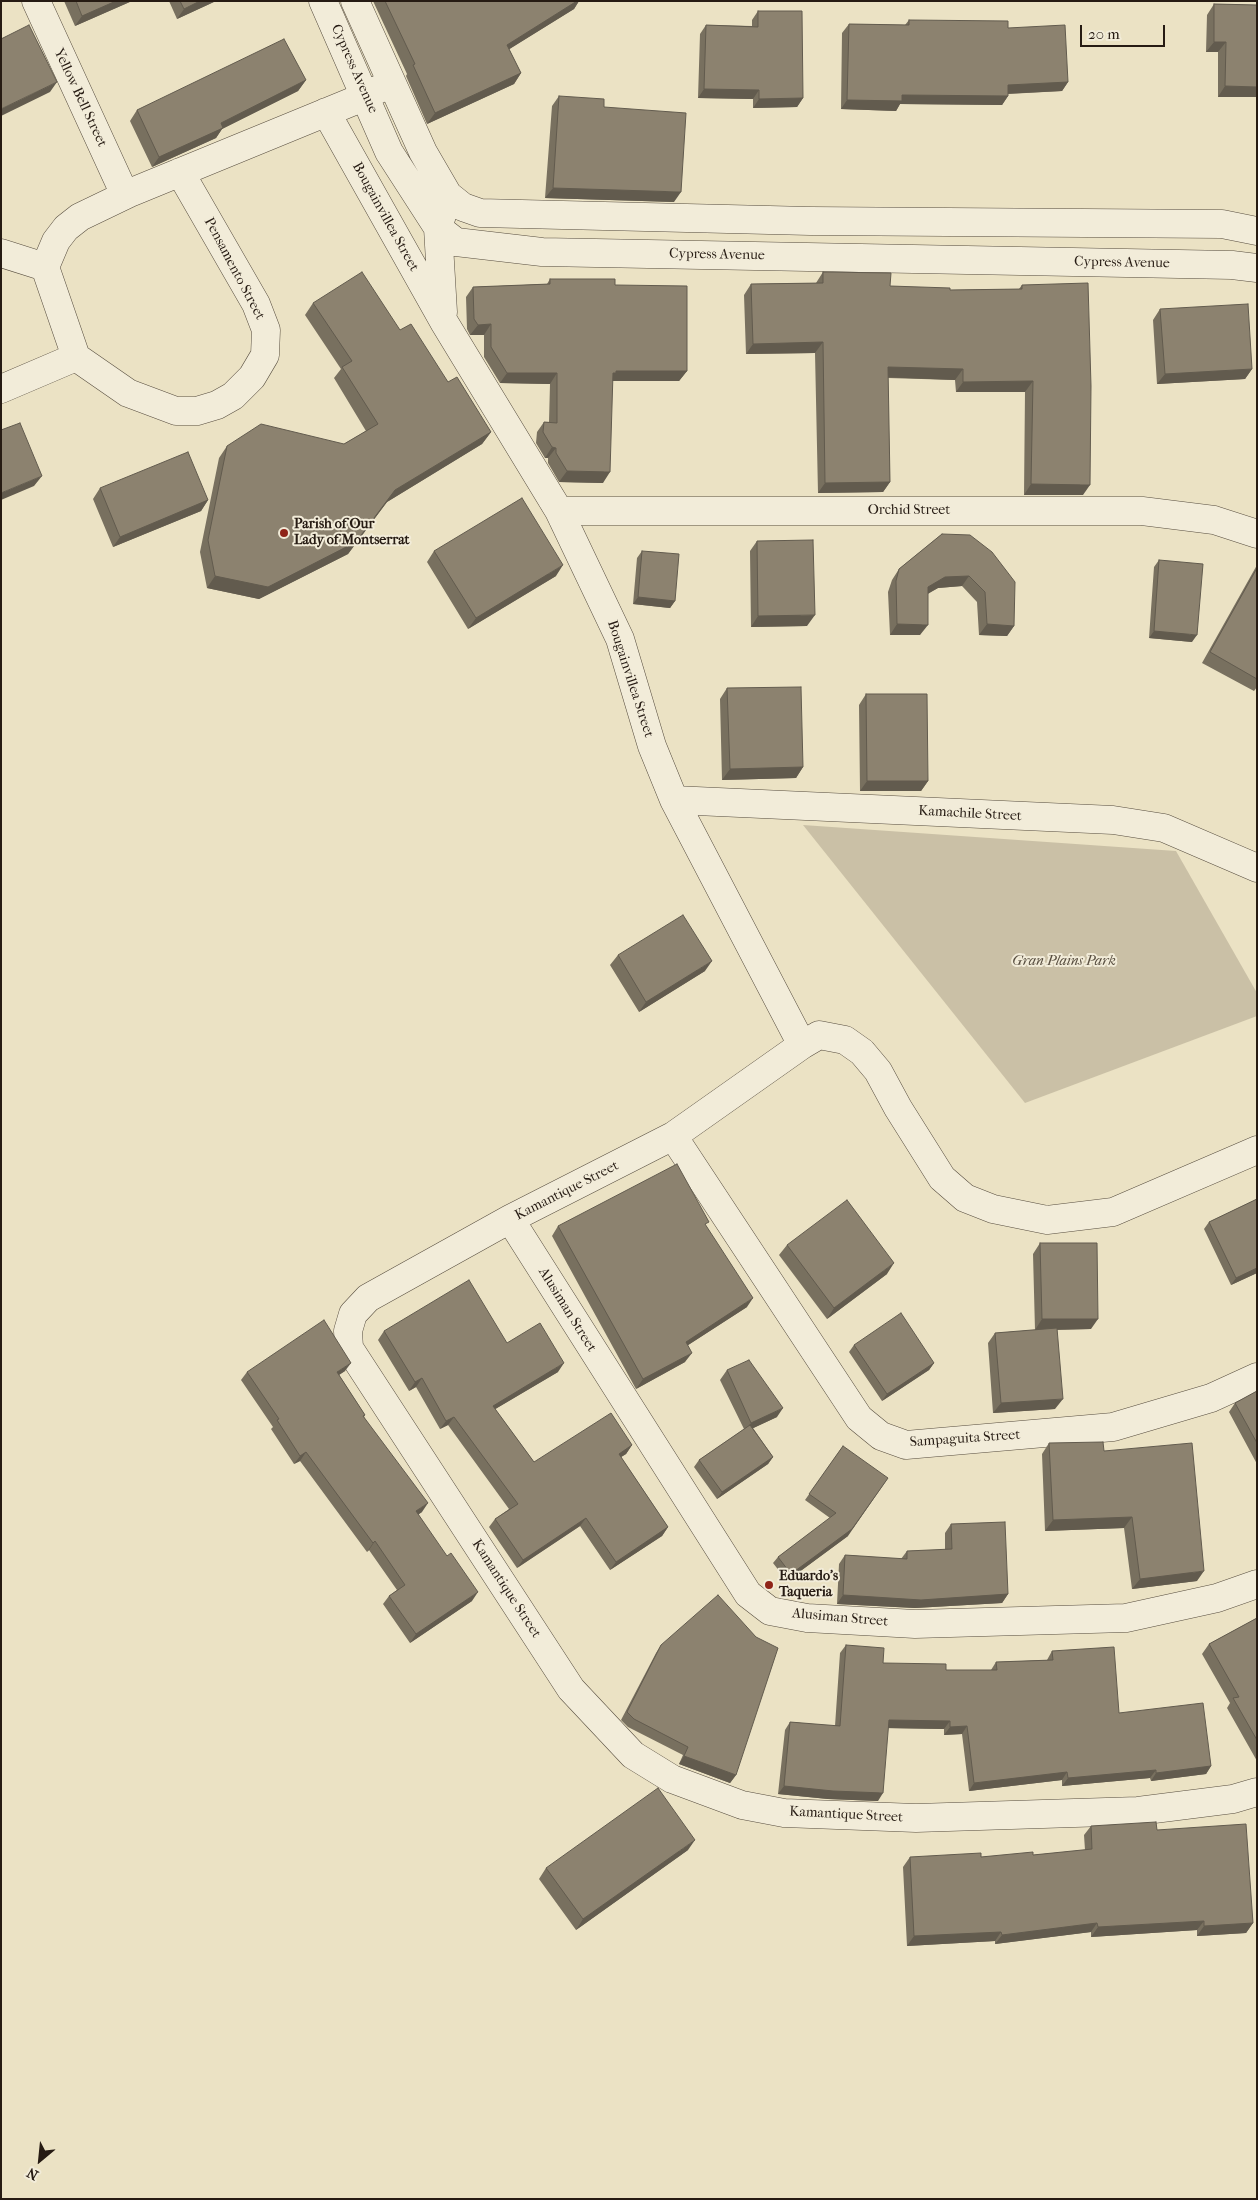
<!DOCTYPE html>
<html>
<head>
<meta charset="utf-8">
<style>
	body { margin:0 }
	#map { position:relative; width:1258px; height:2200px; overflow:hidden; background:#ebe2c4; font-family:"IM FELL French Canon",serif }
	canvas { display:block }
	.frame { position:absolute; inset:0; border:2px solid #261b13; pointer-events:none }
	.north { position:absolute; left:15px; top:2135px; width:50px; height:50px; -webkit-text-stroke:4px #f2ecd9; paint-order:stroke; rotate:208deg; font-size:14px; font-weight:700; line-height:20px; text-align:center; color:#261b13 }
	.north::after { content:''; display:block; margin:auto; width:18px; height:22px; background:#261b13; clip-path:polygon(50% 0,100% 100%,50% 72%,0 100%) }
	.scale { position:absolute; left:1080px; top:25px; width:85px; height:22px; box-sizing:border-box; border:2px solid #261b13; border-top:0; padding-left:6px; font-size:15px; line-height:18px; white-space:nowrap; color:#261b13; -webkit-text-stroke:4px #f2ecd9; paint-order:stroke }
</style>
</head>
<body>
<div id="map">
<canvas width="1258" height="2200"></canvas>
<div class="frame"></div>
<div class="north">N</div>
<div class="scale">20 m</div>
</div>
<script>
const c = document.querySelector('canvas').getContext('2d');
c.lineJoin = 'round';
function paint(path, color) { c.fillStyle = color; c.fill(path, 'evenodd'); }
const shape = rows => new Path2D(rows.map(r => 'M' + r).join(''));
function trace(path, color, width, dash) { c.strokeStyle = color; c.lineWidth = width; c.lineCap = dash ? 'butt' : 'round'; c.setLineDash(dash || []); c.stroke(path); }
function label(font, color, halo, rows, align = 'center') {
  c.font = font + ' "IM FELL French Canon",serif'; c.lineWidth = 4; c.setLineDash([]); c.textBaseline = 'middle'; c.strokeStyle = halo; c.fillStyle = color; for (const [text, x, y, turn = 0] of rows) {
    c.save(); c.translate(x, y); c.rotate((+turn || 0) * Math.PI / 180); c.textAlign = isNaN(turn) ? turn : align; if (halo) c.strokeText(text, 0, 0); c.fillText(text, 0, 0); c.restore();
  }
}
paint(shape([
	[803,825,1176,851,1257,993,1257,1016,1025,1103]
]), '#cac0a6');
const minor = shape([
	[36,1,125,195],
	[323,1,389,152,438,228,456,242,542,252,1232,265,1257,268],
	[355,1,423,152,448,195,463,207,480,213,810,221,1222,224,1257,231],
	[326,112,444,322,559,511,620,639,652,746,674,800,802,1045],
	[442,215,438,228,443,312],
	[1,253,45,267],
	[76,357,45,267,56,241,66,228,80,217,132,192,366,96,381,88],
	[1,389,76,357,128,393,176,411,197,411,217,405,233,396,252,377,265,355,266,330,256,304,180,172],
	[559,511,1142,511,1214,520,1257,534],
	[674,800,1113,820,1164,828,1257,868],
	[673,1136,859,1418,881,1436,906,1445,1113,1427,1211,1398,1257,1377],
	[1257,1150,1113,1212,1047,1220,993,1209,965,1198,942,1178,898,1108,878,1071,862,1052,845,1040,819,1035,802,1045,673,1136,510,1219,368,1298,353,1314,348,1331,349,1348,571,1689,633,1755,672,1779,742,1805,784,1813,916,1818,1138,1811,1233,1799,1257,1792],
	[510,1219,748,1594,770,1611,807,1618,915,1624,1126,1618,1217,1598,1257,1584]
]);
trace(minor, '#574d3f', 29);
trace(minor, '#f2ecd9', 28);
paint(shape([
	[64,1,132,1,75,26],
	[169,1,216,1,177,19],
	[373,1,579,1,574,9,509,49,521,73,514,84,427,124,406,76,407,74],
	[1214,4,1257,5,1257,97,1218,97,1218,52,1206,52,1207,15],
	[758,11,803,98,797,107,753,108,753,99,698,98,700,34,706,25,752,26,752,20],
	[909,20,1008,28,1068,82,1062,91,1008,94,1008,96,1002,105,900,104,896,111,841,109,842,33,849,24,905,25],
	[306,80,298,91,222,129,216,138,152,167,130,121,137,110],
	[559,96,604,107,674,202,545,198,552,106],
	[823,272,890,286,950,290,1019,289,1022,285,1083,495,1024,495,1025,392,956,392,955,380,888,378,890,482,883,492,818,493,815,353,746,354,744,295,751,284,816,283],
	[550,279,615,285,687,371,679,381,612,381,603,483,559,482,548,463,548,458,545,458,536,443,537,432,544,422,549,422,550,384,500,383,484,357,484,335,470,335,467,329,466,297,473,287,547,284],
	[313,303,400,330,448,382,491,432,482,444,387,502,348,554,259,599,207,588,200,552,219,458,227,446,344,444,366,431,334,378,341,369,305,315],
	[1160,309,1252,369,1245,379,1157,384,1153,320],
	[100,488,208,500,201,511,113,547,93,499],
	[942,534,1014,626,1007,636,979,635,977,602,962,586,938,588,928,593,920,635,890,635,888,592,892,580,899,569],
	[757,541,807,626,751,627,750,551],
	[434,551,556,576,468,629,427,562],
	[642,551,675,601,670,608,633,604,637,558],
	[1159,560,1192,642,1149,638,1154,567],
	[1257,565,1257,687,1254,691,1202,663],
	[727,688,803,767,796,778,722,780,720,699],
	[866,694,928,781,921,791,860,791,859,705],
	[618,955,705,971,639,1012,610,965],
	[1257,1199,1257,1273,1231,1285,1204,1229,1209,1222],
	[558,1226,706,1226,747,1307,688,1345,685,1362,636,1389,552,1236],
	[1040,1243,1091,1329,1057,1330,1055,1409,993,1413,988,1343,995,1333,1035,1330,1033,1254],
	[787,1245,887,1274,827,1319,779,1255],
	[384,1331,507,1343,558,1372,495,1409,534,1462,632,1445,626,1454,621,1457,668,1527,662,1536,610,1570,580,1526,517,1568,489,1527,495,1519,509,1509,448,1425,440,1429,416,1387,409,1391,378,1340],
	[854,1345,934,1363,929,1370,882,1401,849,1352],
	[727,1370,777,1417,753,1428,773,1457,768,1464,717,1499,694,1467,699,1460,744,1429,720,1380],
	[345,1371,339,1375,365,1415,364,1417,422,1512,418,1514,472,1601,410,1643,383,1604,389,1596,397,1590,369,1550,367,1552,300,1461,294,1464,271,1429,273,1427,241,1380,247,1372],
	[1257,1391,1257,1464,1229,1412,1235,1403],
	[1049,1443,1104,1451,1197,1581,1132,1589,1124,1528,1045,1531,1042,1454],
	[843,1446,848,1536,787,1581,773,1563,778,1557,830,1518,805,1500],
	[951,1524,1008,1594,1002,1603,915,1608,837,1604,839,1564,845,1555,901,1559,907,1551,945,1550,945,1533],
	[1257,1618,1257,1761,1227,1708,1230,1703,1202,1654,1209,1644],
	[661,1645,736,1775,730,1783,679,1764,683,1755,628,1727,621,1720,656,1653],
	[846,1645,883,1663,946,1670,991,1670,996,1662,1047,1660,1052,1651,1119,1713,1211,1766,1206,1774,1151,1781,1150,1778,1062,1786,1062,1780,969,1791,962,1734,944,1735,944,1729,888,1728,878,1801,828,1799,778,1794,785,1730,790,1722,835,1726,840,1653],
	[1091,1826,1157,1830,1253,1923,1246,1933,1197,1936,1197,1930,1091,1937,1091,1932,995,1944,995,1941,907,1946,903,1867,910,1857,981,1857,1033,1855,1085,1850,1084,1835],
	[688,1850,576,1930,539,1879,546,1868]
]), '#78705f');
paint(shape([
	[116,1,132,1,75,26,82,16],
	[200,1,216,1,177,19,184,9],
	[577,1,579,1,574,9,500,55,507,45],
	[1214,42,1226,42,1218,52,1206,52],
	[521,73,514,84,427,124,435,113],
	[306,80,298,91,222,129,216,138,152,167,159,157,221,123],
	[57,82,50,92,1,116,1,109],
	[1068,82,1062,91,1002,94,1008,85],
	[1225,86,1257,87,1257,97,1218,97],
	[704,89,759,90,753,99,698,98],
	[902,95,1008,96,1002,105,900,104,896,111,841,109,847,100],
	[803,98,797,107,753,108,759,99],
	[553,188,681,192,674,202,545,198],
	[491,324,484,335,470,335,478,325],
	[823,342,815,353,746,354,753,344],
	[888,367,963,369,955,380,880,377],
	[1252,369,1245,379,1157,384,1165,374],
	[616,371,687,371,679,381,610,381,613,373],
	[507,373,557,373,550,384,500,383],
	[1033,381,1025,392,956,392,963,382],
	[491,432,482,444,387,502,348,554,259,599,207,588,215,576,395,490],
	[552,447,556,448,548,458,545,458],
	[567,471,610,472,603,483,559,482],
	[42,476,34,486,1,500,1,493],
	[890,482,883,492,818,493,825,483],
	[1031,484,1090,485,1083,495,1024,495],
	[208,500,201,511,113,547,120,537],
	[563,565,556,576,468,629,476,618],
	[969,576,962,586,938,588,921,598,928,587,945,577],
	[638,597,675,601,670,608,633,604],
	[815,615,807,626,751,627,758,616],
	[897,624,928,625,920,635,890,635],
	[987,624,1014,626,1007,636,979,635],
	[1154,631,1197,635,1192,642,1149,638],
	[803,767,796,778,722,780,730,769],
	[867,781,928,781,921,791,860,791],
	[712,961,705,971,639,1012,646,1002],
	[894,1263,887,1274,827,1319,834,1308],
	[1257,1268,1257,1273,1231,1285,1236,1278],
	[753,1298,747,1307,679,1351,686,1342],
	[1042,1319,1098,1319,1091,1329,1035,1330],
	[692,1353,685,1362,636,1389,643,1379],
	[351,1363,345,1371,331,1380,337,1372],
	[564,1363,558,1372,487,1414,493,1406],
	[934,1363,929,1370,882,1401,887,1394],
	[422,1378,416,1387,409,1391,415,1382],
	[1063,1399,1055,1409,993,1413,1001,1403],
	[783,1408,777,1417,745,1432,751,1423],
	[454,1417,448,1425,440,1429,446,1421],
	[632,1445,626,1454,613,1462,619,1454],
	[306,1452,300,1461,294,1464,300,1456],
	[773,1457,768,1464,717,1499,722,1492],
	[888,1478,848,1536,787,1581,791,1574],
	[428,1503,422,1512,411,1520,416,1511],
	[1132,1517,1124,1528,1045,1531,1053,1520],
	[586,1518,580,1526,517,1568,523,1560],
	[668,1527,662,1536,610,1570,616,1562],
	[375,1541,369,1550,367,1552,373,1543],
	[1204,1571,1197,1581,1132,1589,1140,1579],
	[478,1592,472,1601,410,1643,416,1634],
	[1008,1594,1002,1603,915,1608,837,1604,843,1595],
	[889,1720,950,1721,944,1729,883,1728],
	[967,1726,962,1734,944,1735,950,1727],
	[684,1756,736,1775,730,1783,679,1764],
	[1211,1766,1206,1774,1151,1781,1156,1773],
	[1156,1770,1150,1778,1062,1786,1068,1778],
	[1067,1772,1062,1780,969,1791,974,1783],
	[784,1786,883,1793,878,1801,828,1799,778,1794],
	[695,1840,688,1850,576,1930,583,1919],
	[1204,1921,1197,1930,1091,1937,1098,1927],
	[1097,1923,1091,1932,995,1944,1002,1935],
	[1253,1923,1246,1933,1197,1936,1204,1926],
	[1001,1932,995,1941,907,1946,914,1936]
]), '#625b4e');
const building = shape([
	[76,1,116,1,82,16,76,1],
	[180,1,200,1,184,9,180,1],
	[385,1,577,1,507,45,521,73,435,113,413,65,415,64,385,1],
	[1214,4,1257,5,1257,87,1225,86,1226,42,1214,42,1214,4],
	[758,11,802,11,803,98,759,99,759,90,704,89,706,25,758,27,758,11],
	[909,20,1008,21,1008,28,1065,25,1068,82,1008,85,1008,96,902,95,902,101,847,100,849,24,909,25,909,20],
	[29,25,57,82,1,109,1,39,29,25],
	[284,39,306,80,221,123,223,128,159,157,137,110,284,39],
	[559,96,604,99,604,107,686,113,681,192,553,188,559,96],
	[362,272,400,330,411,324,448,382,457,377,491,432,395,490,356,542,268,587,215,576,208,540,227,446,261,424,344,444,378,424,342,367,352,361,313,303,362,272],
	[823,272,891,273,890,286,950,288,950,290,1022,289,1022,285,1088,283,1091,386,1090,485,1031,484,1033,381,963,382,963,369,888,367,890,482,825,483,823,342,753,344,751,284,823,283,823,272],
	[550,279,615,279,615,285,687,286,687,371,616,371,616,373,613,373,610,472,567,471,556,453,556,448,552,447,543,432,544,422,557,423,557,373,507,373,491,347,491,324,478,325,474,319,473,287,550,284,550,279],
	[1248,304,1252,369,1165,374,1160,309,1248,304],
	[20,423,42,476,1,493,1,430,20,423],
	[188,452,208,500,120,537,100,488,188,452],
	[522,498,563,565,476,618,434,551,522,498],
	[942,534,970,535,992,552,1015,582,1014,626,987,624,985,592,969,576,945,577,928,587,928,625,897,624,896,581,899,569,942,534],
	[813,540,815,615,758,616,757,541,813,540],
	[642,551,679,554,675,601,638,597,642,551],
	[1159,560,1203,564,1197,635,1154,631,1159,560],
	[1257,568,1257,679,1210,652,1257,568],
	[801,687,803,767,730,769,727,688,801,687],
	[866,694,927,694,928,781,867,781,866,694],
	[683,915,712,961,646,1002,618,955,683,915],
	[677,1164,709,1222,705,1224,753,1298,686,1342,692,1353,643,1379,558,1226,677,1164],
	[1257,1199,1257,1268,1236,1278,1209,1222,1257,1199],
	[847,1200,894,1263,834,1308,787,1245,847,1200],
	[1040,1243,1097,1243,1098,1319,1042,1319,1040,1243],
	[469,1280,507,1343,540,1323,564,1363,493,1406,534,1462,611,1413,632,1445,619,1454,668,1527,616,1562,586,1518,523,1560,495,1519,518,1504,454,1417,446,1421,422,1378,415,1382,384,1331,469,1280],
	[901,1313,934,1363,887,1394,854,1345,901,1313],
	[324,1320,351,1363,337,1372,365,1415,363,1416,428,1503,416,1511,447,1556,451,1553,478,1592,416,1634,389,1596,405,1585,375,1541,373,1543,306,1452,300,1456,277,1420,279,1419,247,1372,324,1320],
	[1057,1328,1063,1399,1001,1403,995,1333,1057,1328],
	[749,1360,783,1408,751,1423,727,1370,749,1360],
	[1257,1391,1257,1443,1235,1403,1257,1391],
	[750,1425,773,1457,722,1492,699,1460,750,1425],
	[1103,1442,1104,1451,1192,1443,1204,1571,1140,1579,1132,1517,1053,1520,1049,1443,1103,1442],
	[843,1446,888,1478,852,1529,791,1574,778,1557,836,1513,809,1494,843,1446],
	[1005,1522,1008,1594,921,1600,843,1595,845,1555,907,1559,907,1551,952,1549,951,1524,1005,1522],
	[718,1595,756,1637,778,1648,736,1775,684,1756,688,1747,634,1719,627,1712,661,1645,718,1595],
	[1257,1618,1257,1740,1233,1698,1239,1697,1209,1644,1257,1618],
	[846,1645,884,1648,883,1663,946,1664,946,1670,997,1670,996,1662,1053,1660,1052,1651,1114,1647,1119,1713,1203,1703,1211,1766,1156,1773,1156,1770,1068,1778,1067,1772,974,1783,967,1726,950,1727,950,1721,889,1720,883,1793,833,1791,784,1786,790,1722,840,1726,846,1645],
	[658,1788,695,1840,583,1919,546,1868,658,1788],
	[1156,1822,1157,1830,1246,1824,1253,1923,1204,1926,1204,1921,1098,1927,1097,1923,1002,1935,1001,1932,914,1936,910,1857,981,1853,981,1857,1033,1852,1033,1855,1092,1849,1091,1826,1156,1822]
]);
paint(building, '#8c826f');
trace(building, '#625b4e', 1);
for (const [x, y, r, color] of [
	[284,533,5,"#8f2418"],
	[769,1585,5,"#8f2418"]
]) { const dot = new Path2D(); dot.arc(x, y, r, 0, 2 * Math.PI); c.fillStyle = color; c.fill(dot); trace(dot, '#f2ecd9', 2); }
label('14px', '#261b13', '#f2ecd9', [
	["Cypress Avenue",354,69,66],
	["Yellow Bell Street",80,98,65],
	["Bougainvillea Street",385,217,61],
	["Cypress Avenue",717,255,1],
	["Cypress Avenue",1122,263,1],
	["Pensamento Street",234,269,62],
	["Orchid Street",909,511],
	["Bougainvillea Street",630,679,72],
	["Kamachile Street",970,814,3],
	["Kamantique Street",567,1191,-27],
	["Alusiman Street",567,1310,58],
	["Sampaguita Street",965,1439,-4],
	["Kamantique Street",506,1589,57],
	["Alusiman Street",840,1618,5],
	["Kamantique Street",846,1815,3]
]);
label('bold 14px', '#261b13', '#f2ecd9', [
	["Parish of Our",294,525],
	["Lady of Montserrat",294,541],
	["Eduardo's",779,1577],
	["Taqueria",779,1593]
], 'left');
label('italic 14px', '#574d3f', '#f2ecd9', [
	["Gran Plains Park",1064,962]
]);
</script>
</body>
</html>
